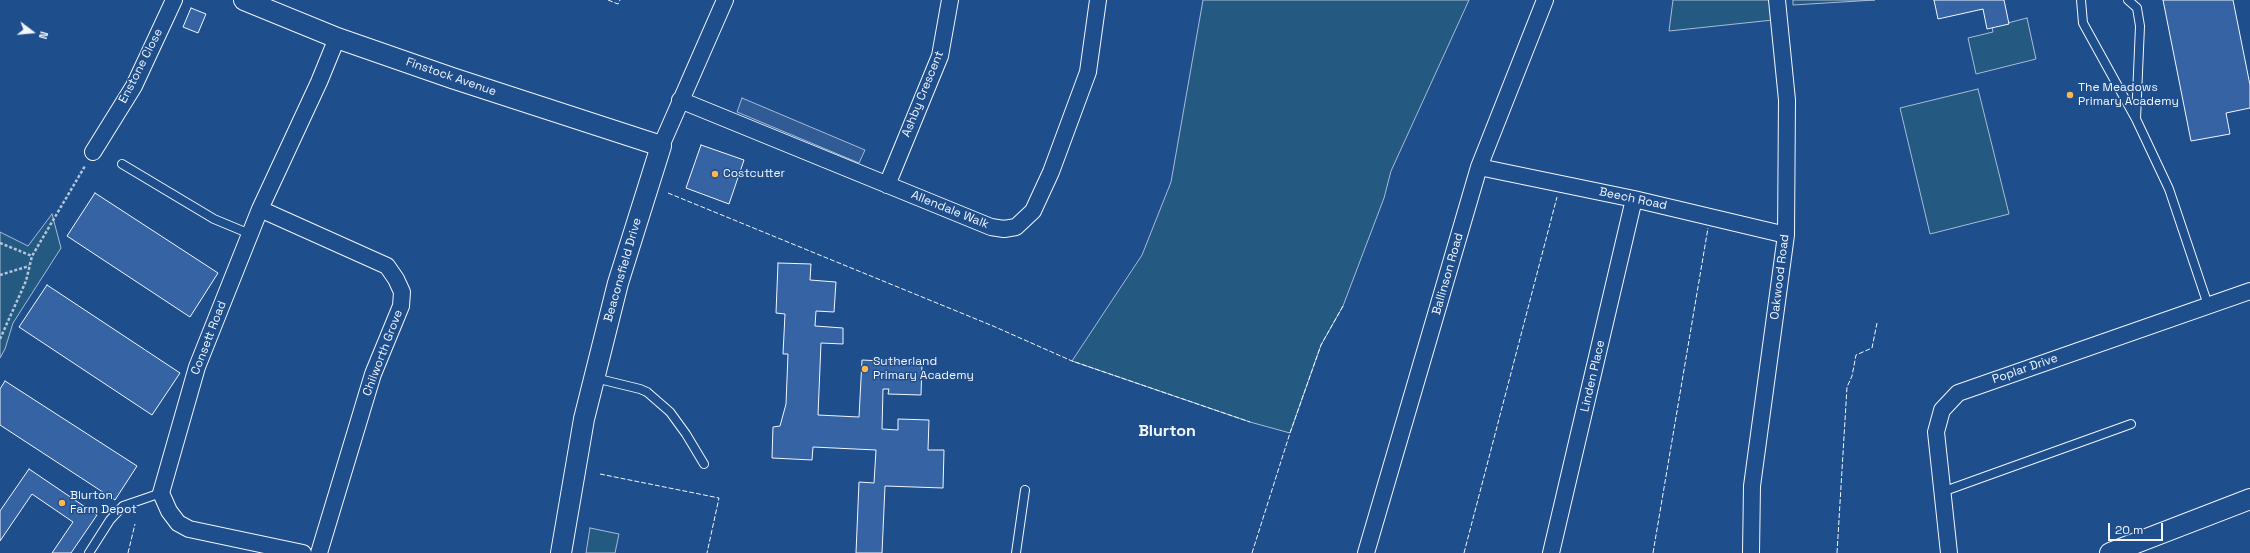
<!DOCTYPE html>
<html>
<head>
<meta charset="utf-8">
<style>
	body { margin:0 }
	#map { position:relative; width:2250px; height:553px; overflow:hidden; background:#1f4e8c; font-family:"Space Grotesk",sans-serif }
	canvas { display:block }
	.north { position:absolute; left:12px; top:12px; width:40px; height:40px; -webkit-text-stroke:3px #1f4e8c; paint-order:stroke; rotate:106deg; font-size:11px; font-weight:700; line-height:16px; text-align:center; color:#f2f6ff }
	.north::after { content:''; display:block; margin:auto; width:14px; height:18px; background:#f2f6ff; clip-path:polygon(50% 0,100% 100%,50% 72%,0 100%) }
	.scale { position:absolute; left:2108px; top:523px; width:55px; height:18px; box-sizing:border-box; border:2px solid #f2f6ff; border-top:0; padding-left:5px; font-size:12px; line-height:14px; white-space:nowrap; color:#f2f6ff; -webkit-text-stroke:3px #1f4e8c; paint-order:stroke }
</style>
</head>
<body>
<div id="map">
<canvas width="2250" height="553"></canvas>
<div class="north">N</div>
<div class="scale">20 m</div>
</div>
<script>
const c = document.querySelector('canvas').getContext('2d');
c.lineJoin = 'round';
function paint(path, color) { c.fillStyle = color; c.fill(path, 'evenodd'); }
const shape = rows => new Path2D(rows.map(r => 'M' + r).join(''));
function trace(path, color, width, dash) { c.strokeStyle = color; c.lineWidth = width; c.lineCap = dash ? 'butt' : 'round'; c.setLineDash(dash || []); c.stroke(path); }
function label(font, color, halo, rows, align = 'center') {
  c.font = font + ' "Space Grotesk",sans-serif'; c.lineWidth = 3; c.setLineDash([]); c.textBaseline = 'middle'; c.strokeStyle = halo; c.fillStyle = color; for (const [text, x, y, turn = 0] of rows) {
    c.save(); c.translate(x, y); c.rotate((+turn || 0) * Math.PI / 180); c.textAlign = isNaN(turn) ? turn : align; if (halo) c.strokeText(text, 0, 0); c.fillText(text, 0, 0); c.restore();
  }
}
const green = shape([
	[1203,0,1469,0,1391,171,1384,198,1343,306,1321,345,1290,433,1250,422,1072,361,1142,255,1171,182,1203,0],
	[1673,0,1771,0,1773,20,1669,31,1673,0],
	[1793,0,1875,0,1793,5,1793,0],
	[2027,18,2036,59,1976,74,1968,38,1993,32,1992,27,2027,18],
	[1978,89,2009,214,1930,234,1900,108,1978,89],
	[52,214,61,248,13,323,5,349,0,358,0,232,28,246,52,214],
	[590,528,619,534,615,553,586,553,590,528]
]);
paint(green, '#245a82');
trace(green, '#a8bbd7', 1);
const parking = shape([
	[742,98,865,150,859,163,737,112,742,98]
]);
paint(parking, '#305b95');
trace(parking, '#a8bbd7', 1);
const building = shape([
	[1934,0,2004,0,2009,24,1987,29,1983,9,1938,19,1934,0],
	[2163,0,2233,0,2250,85,2250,108,2226,113,2230,134,2191,141,2163,0],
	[191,8,206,14,198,33,183,27,191,8],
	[701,145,744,160,729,204,686,188,701,145],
	[95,193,218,273,190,317,67,236,95,193],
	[778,263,811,264,810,280,836,282,834,312,816,311,815,326,843,328,843,344,821,343,818,415,859,417,862,360,922,363,921,395,888,394,889,389,883,389,882,429,898,430,898,419,929,420,928,450,944,450,943,488,885,486,882,553,856,553,859,482,874,483,876,450,813,447,812,460,772,458,773,427,780,426,786,404,788,354,783,354,785,314,776,313,778,263],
	[47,285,180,373,152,415,19,327,47,285],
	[5,381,137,466,115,500,0,425,0,389,5,381],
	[29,469,97,515,71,553,52,553,73,522,32,494,0,541,0,511,29,469]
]);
paint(building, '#3563a3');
trace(building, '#f2f6ff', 1);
const service = shape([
	[2081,0,2083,23,2136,119,2169,189,2208,305],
	[2128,0,2137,8,2140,26,2136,119],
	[122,164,214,219,250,234],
	[595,378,640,389,647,392,670,412,686,434,704,464],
	[1942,492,2131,424],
	[89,553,110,520,123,506,161,493],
	[1016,553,1025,490]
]);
const minor = shape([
	[680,100,991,227,1004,229,1016,227,1033,211,1051,172,1088,72,1098,0],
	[661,146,725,0],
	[93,152,134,86,174,0],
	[1479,167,1634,199,1786,235],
	[887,185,940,56,950,0],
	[260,209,387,266,396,279,402,292,401,306,373,374,319,553],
	[303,553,189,529,178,523,169,511,161,493,197,367,260,209,319,82,337,38],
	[1366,553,1479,167,1545,0],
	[1551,553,1634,199],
	[1751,553,1752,486,1786,235,1787,100,1777,0],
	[1949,553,1936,432,1942,410,1958,393,2250,291]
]);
const tertiary = shape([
	[244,0,337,38,452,78,661,146,618,283,584,419,561,553],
	[2110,553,2250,499]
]);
trace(service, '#f2f6ff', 10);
trace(minor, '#f2f6ff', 18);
trace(tertiary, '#f2f6ff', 22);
trace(shape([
	[0,243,32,256],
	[0,275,29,266],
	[0,339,26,281,32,256,85,166]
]), '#b3c4dc', 2.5, [3, 2]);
trace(service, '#1f4e8c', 8);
trace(minor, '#1f4e8c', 16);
trace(tertiary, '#1f4e8c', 20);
trace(shape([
	[608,0,618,4,620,0],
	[668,193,993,326,1072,361,1250,422],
	[600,474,719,498,707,553],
	[128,553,135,524],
	[1252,553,1290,433,1321,345,1343,306],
	[1464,553,1557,197],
	[1653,553,1708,228],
	[1837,553,1847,387,1852,376,1856,355,1872,348,1877,323]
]), '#f2f6ff', 1, [5, 2]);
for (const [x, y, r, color] of [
	[2070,95,4,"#ffb74d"],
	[715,174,4,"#ffb74d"],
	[865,369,4,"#ffb74d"],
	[62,503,4,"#ffb74d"]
]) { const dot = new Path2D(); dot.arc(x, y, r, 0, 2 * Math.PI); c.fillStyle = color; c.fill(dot); trace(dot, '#1f4e8c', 1.5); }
label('12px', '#f2f6ff', '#1f4e8c', [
	["Enstone Close",141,66,-63],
	["Finstock Avenue",451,77,19],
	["Ashby Crescent",923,94,-68],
	["Beech Road",1633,199,12],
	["Allendale Walk",950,210,22],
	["Beaconsfield Drive",623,270,-74],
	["Ballinson Road",1448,274,-74],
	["Oakwood Road",1780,277,-83],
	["Consett Road",209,338,-69],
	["Chilworth Grove",383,353,-69],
	["Poplar Drive",2025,369,-19],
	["Linden Place",1593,376,-77]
]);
label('12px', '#f2f6ff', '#1f4e8c', [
	["The Meadows",2078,88],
	["Primary Academy",2078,102],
	["Costcutter",723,174],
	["Sutherland",873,362],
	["Primary Academy",873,376],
	["Blurton",70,496],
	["Farm Depot",70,510]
], 'left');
label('bold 16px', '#f2f6ff', '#1f4e8c', [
	["Blurton",1167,432]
]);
</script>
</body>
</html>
